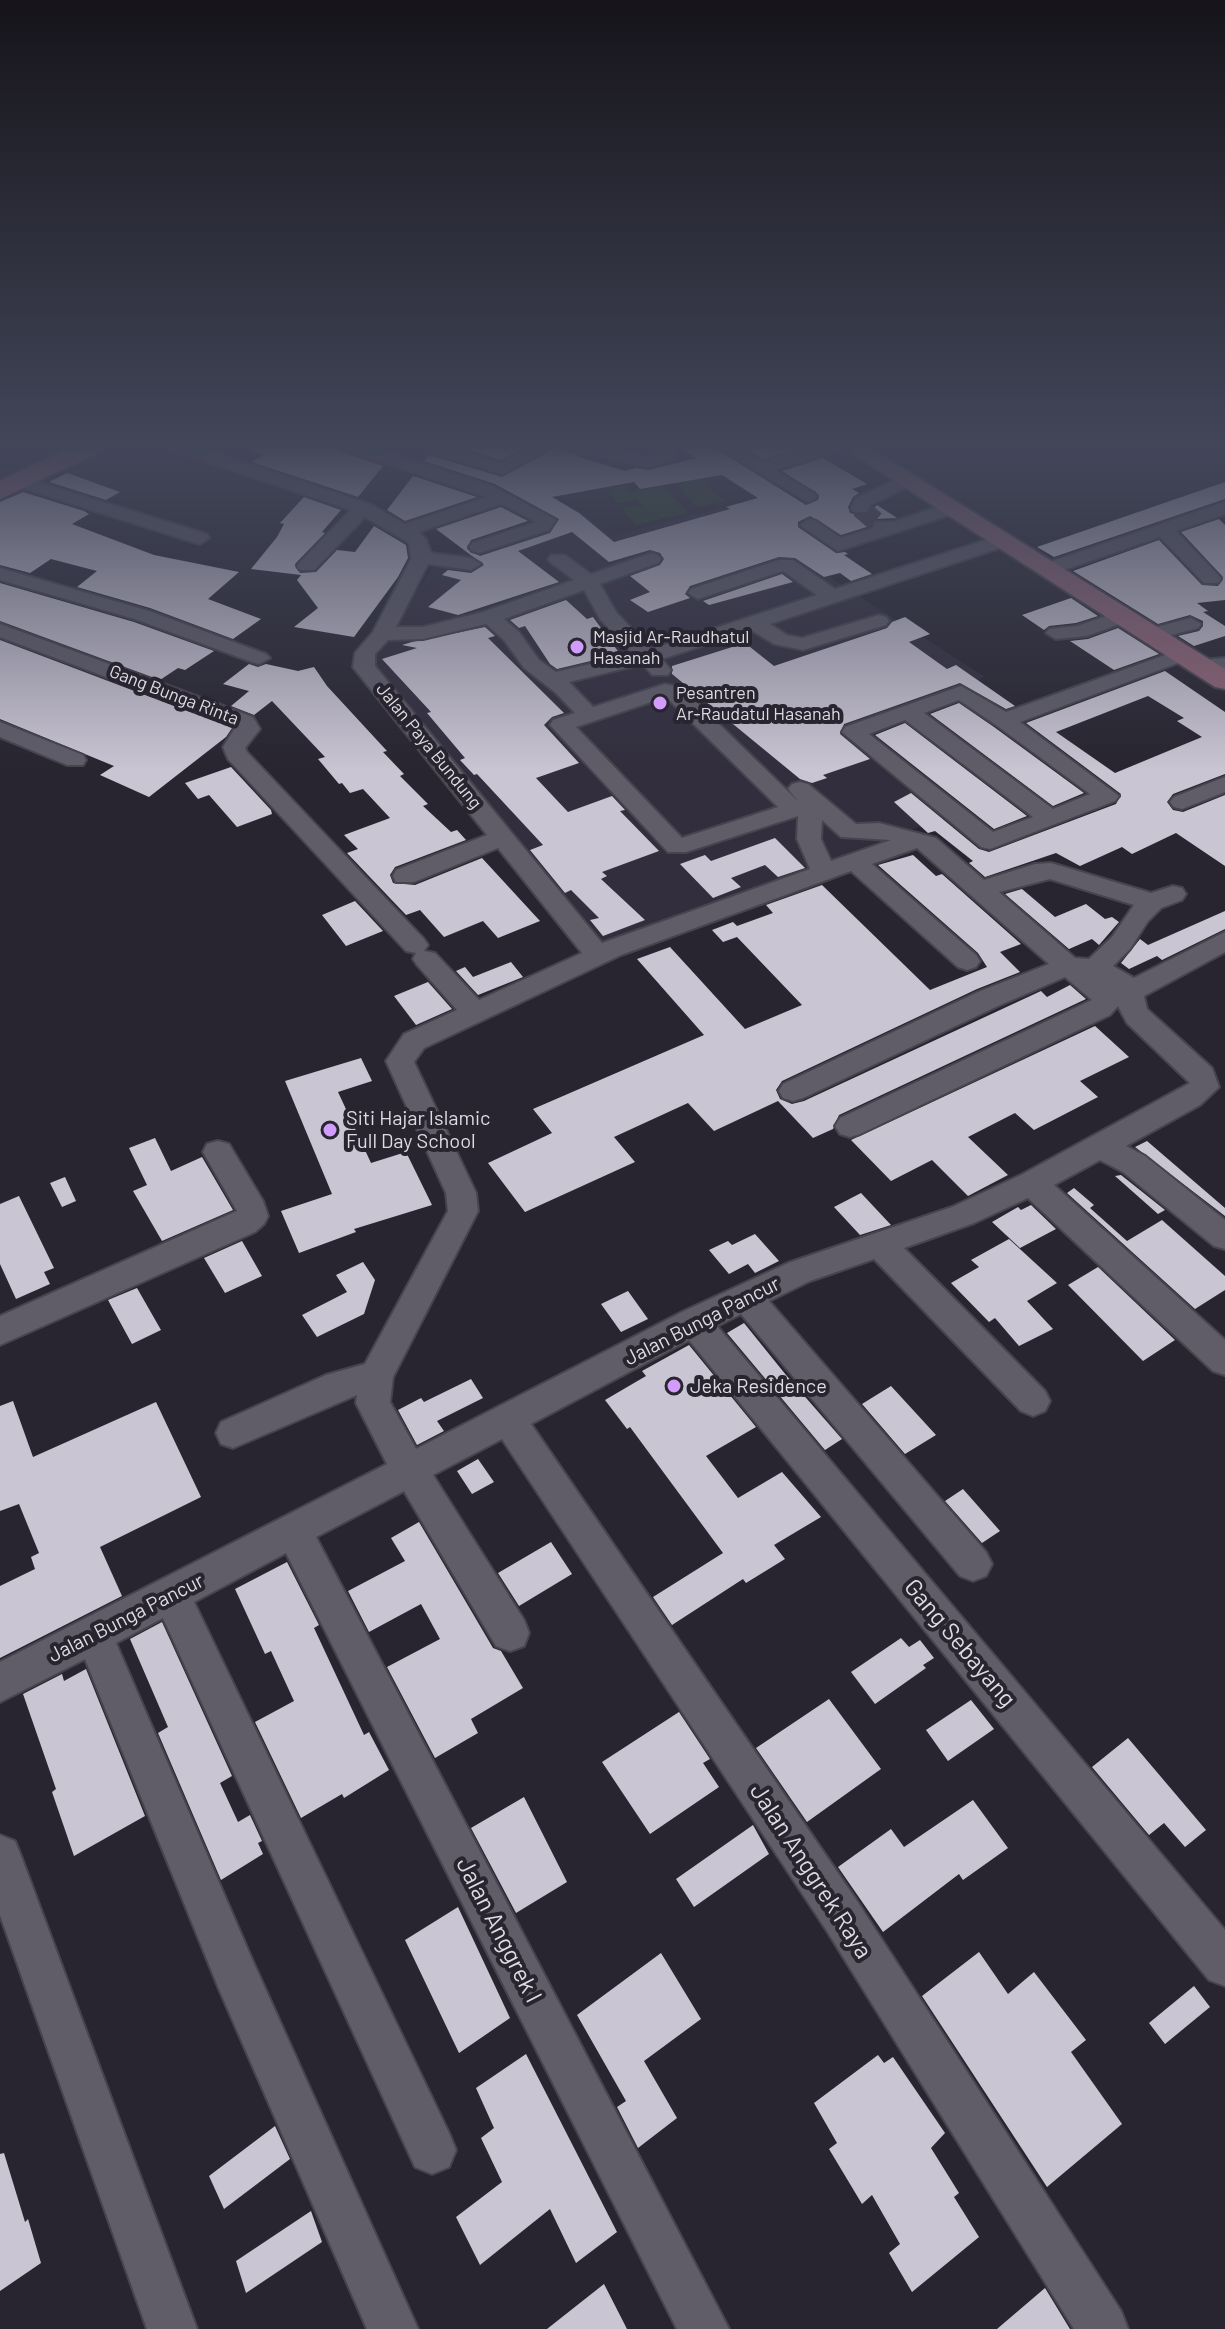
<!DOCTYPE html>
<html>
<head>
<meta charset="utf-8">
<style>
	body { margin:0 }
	canvas { display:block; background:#282530 }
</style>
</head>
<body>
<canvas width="1225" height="2329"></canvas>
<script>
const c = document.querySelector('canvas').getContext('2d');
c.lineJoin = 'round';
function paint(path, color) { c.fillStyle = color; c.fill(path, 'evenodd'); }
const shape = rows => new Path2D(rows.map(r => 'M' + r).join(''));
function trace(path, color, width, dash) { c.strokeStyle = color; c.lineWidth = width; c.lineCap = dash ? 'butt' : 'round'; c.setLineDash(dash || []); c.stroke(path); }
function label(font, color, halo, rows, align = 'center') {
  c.font = font + ' Barlow,sans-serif'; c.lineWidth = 8; c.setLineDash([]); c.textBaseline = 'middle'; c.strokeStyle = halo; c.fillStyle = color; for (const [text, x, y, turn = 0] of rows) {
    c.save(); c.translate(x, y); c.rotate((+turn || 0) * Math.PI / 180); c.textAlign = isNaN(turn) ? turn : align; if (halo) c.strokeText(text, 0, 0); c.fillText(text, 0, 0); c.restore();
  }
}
paint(shape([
	[722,508,985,677,846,729,945,818,849,852,855,862,601,942,370,661,437,561,577,509,611,536]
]), '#322e3e');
paint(shape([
	[702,479,725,502,697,507,676,484],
	[625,486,630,492,664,486,688,513,636,525,622,508,639,505,651,517,637,500,617,503,606,489]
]), '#264421');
paint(shape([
	[241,445,337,445,342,452,383,466,358,497,252,462,264,455],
	[453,445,529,445,501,460],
	[560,445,568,452,578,454,576,456,625,471,636,468,648,470,696,458,676,445,710,445,806,505,818,500,819,495,782,471,823,458,867,484,852,489,859,493,853,497,848,507,850,513,867,515,877,505,897,518,874,519,870,526,841,535,810,516,798,522,798,527,836,553,845,552,848,554,844,555,872,574,851,581,840,573,824,577,795,558,779,557,690,586,685,594,690,598,648,612,630,600,650,592,630,576,660,565,664,559,660,553,650,550,609,562,572,532,518,551,559,582,458,615,428,607,461,580,442,575,448,570,471,573,484,565,436,529,501,507,528,521,471,540,467,549,480,556,550,533,559,519,495,484,424,461,429,455,502,477],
	[722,475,758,498,726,507,730,509,614,542,579,513,552,497,634,482,640,489],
	[740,445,800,445,803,447,763,459],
	[67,473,120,492,106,500,49,482],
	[413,476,477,497,405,521,387,510],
	[1225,482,1225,499,1054,557,1037,547],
	[23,492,84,511,89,514,72,524,154,555,239,572,208,599,261,619,233,639,150,608,77,587,97,571,51,559,30,573,0,565,0,502],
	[304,497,341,510,322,532,325,533,295,564,300,573,316,572,337,550,355,552,374,526,406,545,408,558,398,577,354,637,294,627,318,608,297,580,301,575,251,569,277,537,284,524,280,523],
	[1219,519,1225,525,1225,600,1197,603,1208,611,1203,612,1225,626,1225,636,1194,646,1178,636,1199,631,1203,626,1203,621,1190,615,1158,624,1073,571,1159,540,1202,585,1218,586,1223,577,1181,532],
	[782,574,793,582,709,605,703,601],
	[0,583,134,622,214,651,185,670,178,668,160,680,0,621],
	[1071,598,1098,616,1076,623,1049,626,1044,630,1022,615],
	[566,600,587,619,593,617,620,654,557,669,550,664,525,626,519,628,510,620],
	[905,617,930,634,909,642,947,669,956,665,1015,706,1006,709,960,683,844,724,840,734,870,759,823,775,827,778,812,783,800,779,672,674,672,666,745,643,774,666,887,628,892,622],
	[485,627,495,636,488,638,564,713,552,717,544,725,579,763,536,778,568,812,612,796,625,810,620,811,659,851,602,872,607,876,601,879,645,920,603,936,590,920,599,918,571,890,565,893,530,850,543,845,477,774,474,775,460,760,465,758,427,713,431,712,382,659,417,648,402,645,412,642],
	[1118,628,1159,654,1114,670,1070,641,1088,639],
	[0,640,232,728,226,737,149,797,100,775,114,766,0,719],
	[249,664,258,667,266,664,298,671,314,667,327,686,387,751,383,752,404,774,400,776,428,804,423,806,451,832,457,830,466,840,395,867,390,875,393,883,415,885,482,858,540,921,498,938,483,921,444,937,420,910,406,915,347,853,358,849,344,835,390,818,363,789,350,793,342,783,339,784,318,759,325,757,272,701,254,715,231,706,249,691,223,684],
	[1165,671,1225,712,1225,774,1173,794,1167,802,1173,810,1183,812,1225,795,1225,866,1176,833,1132,854,1122,847,1080,866,1056,853,985,877,969,863,973,861,935,831,928,833,894,802,911,793,979,849,989,852,1116,804,1121,794,1026,723],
	[1148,696,1184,718,1177,721,1202,737,1115,773,1056,732],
	[959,703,994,727,1084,793,1053,806,930,714],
	[905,723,1027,816,994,829,875,735],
	[231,767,271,810,272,814,237,827,209,795,198,799,185,783],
	[775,838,805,868,778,877,765,865,731,878,741,887,713,898,680,864,705,855,711,861],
	[913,855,936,876,942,874,1021,944,1000,952,1020,972,977,989,782,1081,776,1090,780,1099,792,1104,804,1101,1041,991,1047,997,1070,985,1086,999,839,1115,833,1129,813,1138,778,1101,714,1131,688,1103,614,1137,635,1162,525,1212,488,1163,552,1133,533,1109,704,1035,637,959,670,947,745,1029,802,1005,737,937,723,942,712,930,733,922,737,926,773,913,766,905,822,885,930,990,987,967,978,953,878,865],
	[1022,889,1055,917,1086,904,1105,919,1112,917,1119,922,1099,945,1092,939,1069,949,1005,894],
	[355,901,383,931,346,946,322,915],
	[1225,911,1225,929,1162,960,1157,956,1129,969,1121,963,1140,939,1148,945],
	[511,962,523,977,478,995,456,971,465,967,473,977],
	[428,982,452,1009,416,1025,394,996],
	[1095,1026,1129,1057,1080,1081,1098,1097,1034,1130,1015,1113,968,1137,1008,1175,968,1196,932,1160,891,1181,851,1140],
	[361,1058,372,1081,338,1092,371,1163,406,1152,432,1205,354,1229,356,1232,299,1253,281,1211,332,1194,285,1081],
	[155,1138,171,1171,202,1157,233,1210,162,1241,133,1191,147,1185,129,1148],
	[1147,1141,1225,1208,1225,1216,1135,1147],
	[1121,1175,1165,1210,1158,1214,1115,1176],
	[65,1177,76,1201,62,1207,50,1183],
	[1074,1188,1094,1205,1090,1208,1127,1241,1162,1220,1225,1276,1225,1290,1195,1309,1067,1193],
	[861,1193,891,1225,860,1235,834,1207],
	[19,1196,54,1268,44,1272,50,1284,16,1299,0,1264,0,1204],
	[1031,1205,1056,1229,1020,1248,992,1222,1018,1207,1021,1210],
	[755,1234,779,1261,755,1273,748,1264,729,1274,709,1250,728,1241,732,1245],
	[1009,1239,1057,1283,1027,1301,1053,1329,1019,1346,995,1318,989,1322,951,1283,979,1267,971,1260],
	[242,1241,262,1276,225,1293,204,1258],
	[363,1262,375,1280,364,1314,317,1337,302,1315,347,1292,336,1275],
	[1098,1267,1175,1340,1143,1361,1068,1285],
	[137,1288,161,1330,132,1344,108,1300],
	[628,1291,648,1319,621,1332,601,1304],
	[744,1323,786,1375,842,1439,825,1450,727,1333],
	[689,1345,756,1427,706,1456,738,1498,782,1472,821,1517,774,1545,785,1559,746,1583,743,1579,672,1625,653,1597,723,1553,630,1427,627,1429,605,1400,646,1376,642,1371],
	[471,1379,483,1398,437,1421,444,1431,417,1445,398,1410,421,1398,424,1402],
	[891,1386,936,1435,905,1454,862,1404],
	[13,1401,33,1457,156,1402,201,1497,100,1547,122,1596,0,1658,0,1586,35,1569,31,1557,39,1553,19,1504,0,1511,0,1406],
	[478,1459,494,1482,472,1494,457,1471],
	[963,1489,1000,1531,982,1543,945,1501],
	[419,1522,493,1648,501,1651,523,1688,471,1719,478,1733,435,1758,387,1667,440,1639,421,1604,369,1632,348,1591,405,1561,391,1538],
	[551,1542,572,1574,519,1606,498,1573],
	[287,1562,319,1625,314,1628,364,1735,369,1732,389,1770,344,1798,342,1794,301,1818,255,1722,294,1701,271,1651,265,1654,235,1589],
	[162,1622,232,1776,220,1783,238,1822,250,1815,262,1841,258,1843,263,1854,221,1880,158,1733,168,1727,130,1639],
	[901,1638,909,1647,920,1640,934,1658,923,1665,926,1668,875,1704,851,1672],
	[86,1669,145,1816,74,1856,52,1792,56,1789,23,1694,62,1674,64,1681],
	[829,1699,881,1769,807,1822,756,1748],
	[971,1700,994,1729,948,1761,926,1730],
	[679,1712,710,1759,703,1763,719,1787,650,1834,602,1762],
	[1128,1738,1206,1830,1185,1847,1164,1823,1149,1835,1092,1767],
	[524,1797,567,1882,516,1913,471,1828],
	[973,1800,1008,1848,963,1880,959,1874,883,1932,838,1867,891,1829,904,1847],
	[753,1825,769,1854,694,1907,676,1879],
	[458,1907,510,2018,459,2053,405,1940],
	[979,1952,1008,1994,1034,1972,1086,2040,1071,2052,1122,2124,1047,2187,922,1996],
	[661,1953,701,2019,644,2061,677,2118,638,2148,617,2107,626,2101,577,2015],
	[1194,1986,1210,2007,1165,2044,1149,2023],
	[526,2054,617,2232,576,2263,550,2209,480,2265,456,2217,502,2182,481,2138,494,2128,476,2088],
	[878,2055,884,2063,893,2057,945,2133,931,2148,959,2193,954,2197,979,2237,912,2292,889,2253,900,2244,872,2195,862,2204,829,2149,837,2143,814,2103],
	[275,2126,290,2159,224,2209,209,2176],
	[4,2153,25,2222,28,2219,41,2263,0,2291,0,2154],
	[311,2211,322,2242,246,2293,236,2261],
	[604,2284,627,2329,547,2329],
	[1045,2288,1070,2329,997,2329]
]), '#cac5d3');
trace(shape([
	[860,508,881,526]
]), '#43404b', 20, [20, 10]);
const minor = shape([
	[166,445,192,445,370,504,405,524,486,497,343,449,340,445,366,445,494,487,556,520,549,530,479,553,472,551,469,547,472,543,536,522,501,504,419,532,426,539,431,553,471,558,481,564,471,570,428,564,396,627,423,627,483,612,574,580,551,563,548,559,551,555,565,555,591,574,651,553,658,555,661,559,658,563,600,584,616,612,651,649,817,595,783,571,698,599,688,593,691,589,779,560,793,560,835,589,995,537,1009,537,1011,541,1009,545,770,624,787,635,802,638,879,615,886,617,889,621,886,625,803,650,774,644,751,630,662,659,671,670,668,675,652,675,643,664,569,682,593,707,665,684,681,687,799,802,788,789,792,784,800,782,808,784,856,824,879,823,936,838,984,880,1035,864,1051,863,1151,893,1173,886,1182,888,1186,894,1182,900,1161,908,1148,921,1130,949,1113,966,1134,978,1225,932,1225,952,1144,996,1147,1009,1212,1068,1219,1087,1200,1105,1126,1146,1145,1156,1225,1220,1225,1249,1214,1246,1123,1172,1100,1160,1054,1185,1225,1340,1225,1375,1213,1371,1028,1198,974,1223,904,1248,1045,1391,1050,1401,1045,1411,1033,1416,1021,1411,874,1259,810,1281,769,1301,986,1552,992,1564,986,1576,973,1581,960,1576,741,1314,717,1326,1225,1930,1225,1986,1209,1980,689,1340,531,1424,857,1901,1121,2311,1128,2329,1074,2329,827,1931,502,1439,433,1475,524,1620,529,1633,524,1646,510,1651,496,1646,404,1491,316,1537,729,2329,677,2329,286,1553,194,1602,449,2133,456,2150,449,2167,432,2174,415,2167,163,1618,116,1643,251,1957,418,2329,367,2329,219,1989,85,1659,0,1702,0,1662,387,1464,356,1403,357,1395,233,1448,221,1444,216,1433,221,1422,326,1375,365,1364,448,1211,446,1193,386,1061,404,1034,457,1010,417,965,413,959,416,953,406,951,228,759,223,747,236,726,0,637,0,624,253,717,260,729,245,748,247,752,424,939,428,945,424,951,435,953,479,1000,582,953,498,848,414,882,396,882,393,876,396,870,487,835,353,667,355,653,373,632,411,559,409,543,365,517,314,570,300,570,297,566,300,562,351,510,169,449,166,445],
	[584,590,600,619,633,654,556,672,539,660,519,632,504,619,584,590],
	[486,624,504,640,524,668,556,693,575,713,553,720,550,725,668,852,686,852,798,816,797,839,810,869,602,943,375,666,375,654,388,640,423,639,486,624],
	[666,697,778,807,682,838,576,727,666,697],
	[822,820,841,837,891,840,831,861,821,839,822,820],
	[917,848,1049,964,978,992,783,1084,779,1091,783,1098,793,1101,803,1098,998,1006,1065,977,1092,1000,840,1118,835,1126,840,1134,850,1137,860,1134,1110,1015,1118,1006,1127,1023,1190,1083,1021,1175,952,1207,788,1263,682,1312,416,1449,390,1402,393,1377,478,1211,476,1193,414,1062,424,1048,621,955,851,871,958,967,967,970,976,967,980,961,976,955,872,864,917,848],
	[1050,879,1134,905,1112,937,1089,959,1075,958,999,892,1050,879],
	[418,445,444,445,501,463,535,445,557,445,503,474,421,449,418,445],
	[566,445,596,445,646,457,658,453,652,445,670,445,678,455,675,459,647,467,569,449,566,445],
	[713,445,734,445,763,462,819,445,845,445,842,449,775,470,814,493,817,497,808,502,713,445],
	[907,475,913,476,916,480,913,484,870,505,867,512,853,512,851,508,856,498,907,475],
	[21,477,207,534,209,538,200,544,193,542,15,486,12,482,21,477],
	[952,502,959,504,961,508,959,512,838,551,800,525,809,519,816,521,841,538,873,528,874,522,893,522,952,502],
	[1225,502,1225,514,1176,531,1218,575,1221,579,1218,583,1204,583,1160,537,1055,573,1041,573,1038,569,1041,565,1225,502],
	[0,568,149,611,266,654,270,658,259,664,252,662,135,619,0,580,0,568],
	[1121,611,1131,617,1128,621,1087,636,1056,639,1046,633,1049,629,1077,626,1121,611],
	[1191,618,1201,624,1198,628,1148,641,1138,635,1141,631,1191,618],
	[1182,649,1193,655,1189,659,1020,722,1119,796,1115,801,990,849,981,847,842,732,845,727,961,686,1006,712,1182,649],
	[959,700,996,725,1090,794,1053,809,924,713,959,700],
	[905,720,1033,817,993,832,869,734,905,720],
	[1225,658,1225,670,1200,672,1189,666,1200,660,1225,658],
	[0,722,83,755,86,760,83,765,67,765,0,737,0,722],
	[1225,777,1225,792,1182,809,1174,807,1170,802,1174,797,1225,777],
	[218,1141,229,1144,263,1201,268,1216,264,1224,255,1232,0,1345,0,1316,237,1211,203,1152,207,1144,218,1141],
	[0,1835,15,1841,21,1856,197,2329,147,2329,0,1915,0,1835]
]);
const major = shape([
	[839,445,865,445,1225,669,1225,689,1215,687,839,445]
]);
const highway = shape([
	[75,445,108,445,104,450,0,499,0,481,75,445]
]);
trace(minor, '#46444d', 4);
trace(major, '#46444d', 4);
trace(highway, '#46444d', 4);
paint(minor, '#605d69');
paint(major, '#906577');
paint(highway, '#b06b80');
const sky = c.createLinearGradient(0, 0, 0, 771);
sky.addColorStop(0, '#16141a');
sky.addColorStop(0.58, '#424659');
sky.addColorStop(1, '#42465900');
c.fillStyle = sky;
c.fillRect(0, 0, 1225, 771);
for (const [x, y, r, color] of [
	[577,647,8,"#d29cfd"],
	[660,703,8,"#d29cfd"],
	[330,1130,8,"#d29cfd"],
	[674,1386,8,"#d29cfd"]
]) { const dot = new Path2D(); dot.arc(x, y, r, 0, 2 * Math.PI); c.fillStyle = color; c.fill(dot); trace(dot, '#282530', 3); }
label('18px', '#dedce3', '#282530', [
	["Masjid Ar-Raudhatul",593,637],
	["Hasanah",593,658],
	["Pesantren",676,693],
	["Ar-Raudatul Hasanah",676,714]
], 'left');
label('18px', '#dedce3', '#282530', [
	["Gang Bunga Rinta",174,695,21],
	["Jalan Paya Bundung",429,746,51]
]);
label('20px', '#dedce3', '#282530', [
	["Siti Hajar Islamic",346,1118],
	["Full Day School",346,1141],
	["Jeka Residence",690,1386]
], 'left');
label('20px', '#dedce3', '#282530', [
	["Jalan Bunga Pancur",702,1321,-27],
	["Jalan Bunga Pancur",126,1618,-27]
]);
label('24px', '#dedce3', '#282530', [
	["Gang Sebayang",960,1643,50],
	["Jalan Anggrek Raya",811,1871,57],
	["Jalan Anggrek I",499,1930,63]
]);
</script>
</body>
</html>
